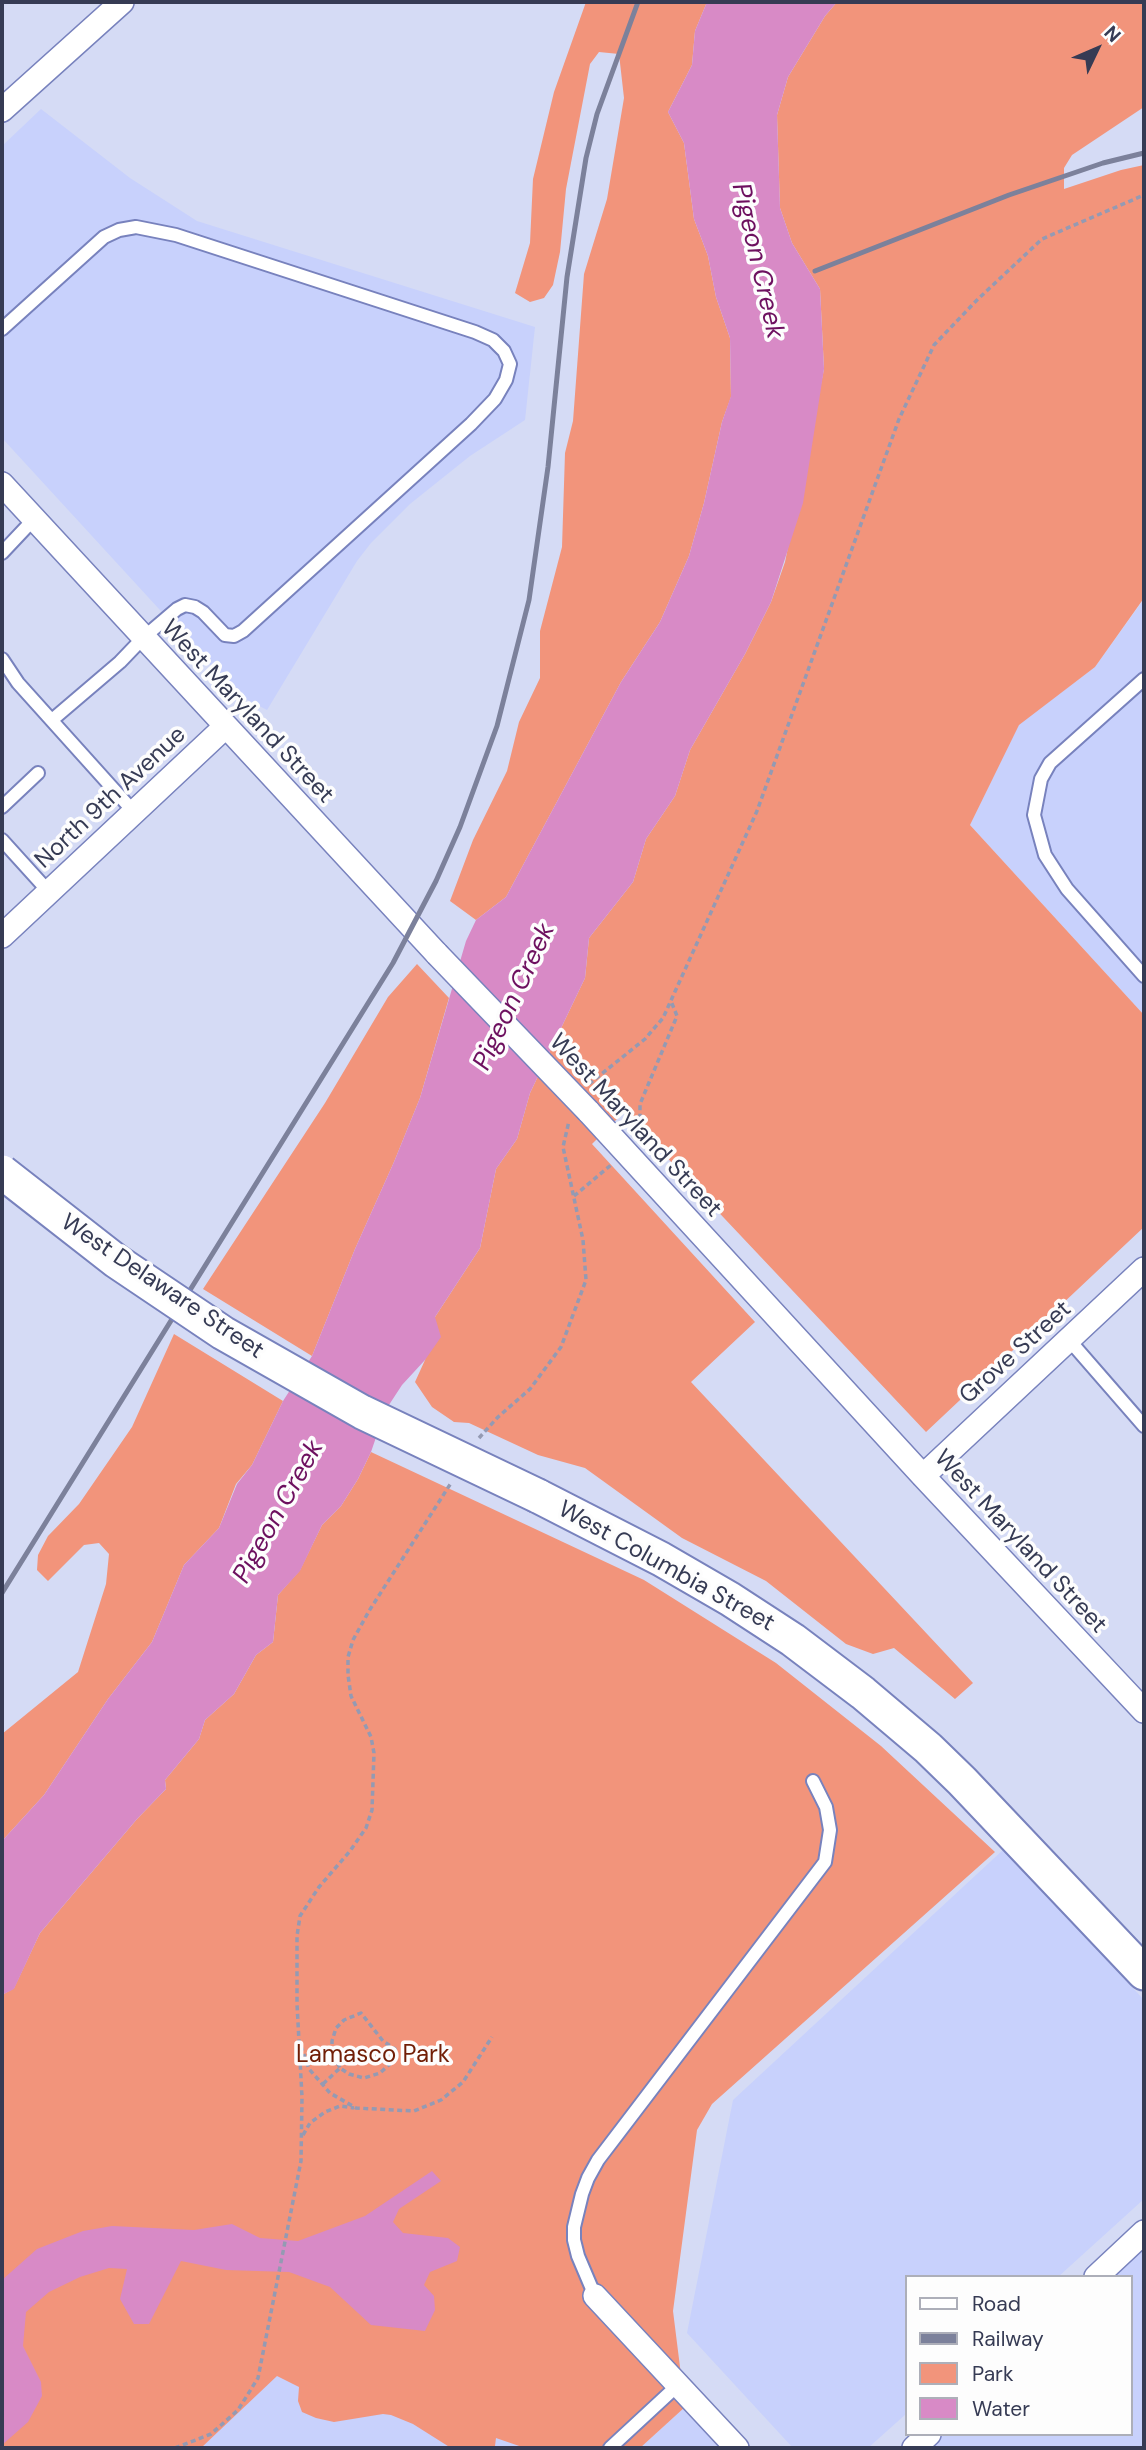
<!DOCTYPE html>
<html>
<head>
<meta charset="utf-8">
<style>
	body { margin:0 }
	#map { position:relative; width:1146px; height:2450px; overflow:hidden; background:#d5dbf5; font-family:"DM Sans",sans-serif }
	canvas { display:block }
	.frame { position:absolute; inset:0; border:4px solid #363b54; pointer-events:none }
	.legend { position:absolute; left:905px; top:2275px; width:228px; height:161px; box-sizing:border-box; background:#fdfdfd; border:2px solid #adafb9; margin:0; padding:9px 12px; list-style:none; font-size:21px; color:#363b54 }
	.legend li { display:flex; align-items:center; gap:14px; height:35px }
	.legend b { width:35px; border:2px solid #adafb9 }
	.north { position:absolute; left:1062px; top:14px; width:70px; height:70px; -webkit-text-stroke:5px #fdfdfd; paint-order:stroke; rotate:46deg; font-size:19px; font-weight:700; line-height:28px; text-align:center; color:#363b54 }
	.north::after { content:''; display:block; margin:auto; width:24px; height:32px; background:#363b54; clip-path:polygon(50% 0,100% 100%,50% 72%,0 100%) }
</style>
</head>
<body>
<div id="map">
<canvas width="1146" height="2450"></canvas>
<div class="frame"></div>
<ul class="legend">
<li><b style="height:9px;background:#fff"></b>Road</li>
<li><b style="height:9px;background:#7c819b"></b>Railway</li>
<li><b style="height:19px;background:#f2947b"></b>Park</li>
<li><b style="height:19px;background:#d88ac6"></b>Water</li>
</ul>
<div class="north">N</div>
</div>
<script>
const c = document.querySelector('canvas').getContext('2d');
c.lineJoin = 'round';
function paint(path, color) { c.fillStyle = color; c.fill(path, 'evenodd'); }
const shape = rows => new Path2D(rows.map(r => 'M' + r).join(''));
function trace(path, color, width, dash) { c.strokeStyle = color; c.lineWidth = width; c.lineCap = dash ? 'butt' : 'round'; c.setLineDash(dash || []); c.stroke(path); }
function label(font, color, halo, rows, align = 'center') {
  c.font = font + ' "DM Sans",sans-serif'; c.lineWidth = 7; c.setLineDash([]); c.textBaseline = 'middle'; c.strokeStyle = halo; c.fillStyle = color; for (const [text, x, y, turn = 0] of rows) {
    c.save(); c.translate(x, y); c.rotate((+turn || 0) * Math.PI / 180); c.textAlign = isNaN(turn) ? turn : align; if (halo) c.strokeText(text, 0, 0); c.fillText(text, 0, 0); c.restore();
  }
}
paint(shape([
	[41,109,130,178,197,221,535,327,525,420,470,456,410,504,371,543,357,561,267,710,238,695,2,438,2,146],
	[1144,599,1144,1015,970,825,1019,724,1095,667],
	[1004,1849,1144,2000,1144,2199,1058,2277,906,2277,906,2414,868,2448,793,2448,687,2333,733,2100],
	[1144,2238,1144,2448,920,2448,935,2434,1130,2434,1130,2277,1103,2277],
	[277,2375,331,2404,378,2396,527,2448,201,2448],
	[685,2407,724,2448,640,2448]
]), '#c8d1fc');
paint(shape([
	[586,2,707,2,695,31,692,65,668,112,684,143,694,219,708,256,716,297,730,338,731,397,722,422,704,503,689,556,660,622,621,682,506,897,476,920,450,901,473,840,507,771,519,722,540,678,540,631,562,547,565,453,573,421,584,274,607,199,624,98,619,54,599,52,590,64,566,189,560,252,553,285,544,298,530,302,515,293,530,243,533,179,554,92],
	[837,2,1144,2,1144,107,1072,155,1064,168,1064,189,1121,170,1144,165,1144,598,1095,667,1019,725,970,825,1144,1015,1144,1227,926,1432,624,1112,592,1144,755,1322,691,1382,973,1683,955,1699,894,1648,873,1654,846,1644,766,1581,682,1538,585,1468,538,1455,469,1423,454,1422,432,1407,415,1382,425,1360,435,1317,480,1248,496,1169,517,1139,530,1093,585,978,589,938,633,882,646,839,675,796,690,750,745,654,771,602,785,562,824,369,820,289,792,243,780,208,777,115,788,77,825,16],
	[417,964,449,998,420,1098,394,1162,355,1249,312,1356,203,1289,325,1103,388,997],
	[174,1334,283,1401,252,1465,236,1484,219,1528,184,1565,152,1642,108,1699,44,1795,2,1841,2,1734,78,1672,106,1584,109,1554,99,1543,84,1545,48,1581,37,1570,38,1555,48,1536,79,1504,132,1427],
	[371,1452,644,1580,776,1663,881,1746,995,1852,712,2104,697,2130,673,2311,685,2407,640,2448,525,2448,496,2438,495,2446,485,2448,451,2448,413,2424,391,2415,383,2414,334,2422,316,2418,302,2412,298,2401,299,2387,277,2376,201,2448,2,2448,2,1995,14,1988,40,1933,137,1819,166,1789,165,1780,199,1739,205,1720,234,1694,256,1655,273,1642,278,1595,300,1570,322,1525,341,1506,358,1479]
]), '#f2947b');
paint(shape([
	[707,2,837,2,825,16,788,77,777,115,780,208,792,243,820,289,824,369,803,503,771,602,745,654,690,750,675,796,646,839,633,882,589,938,585,978,530,1093,517,1139,496,1169,480,1248,435,1317,441,1337,425,1360,402,1385,385,1411,371,1452,358,1479,341,1506,322,1525,300,1571,278,1595,273,1642,256,1655,234,1694,205,1720,199,1739,165,1780,166,1789,137,1819,40,1933,14,1989,2,1995,2,1841,44,1795,108,1699,152,1642,184,1565,219,1528,237,1484,252,1465,283,1401,312,1356,355,1249,394,1162,420,1098,466,941,476,920,506,897,621,682,660,622,689,556,704,503,722,422,731,396,730,338,716,297,708,256,694,219,684,143,668,112,692,65,695,31],
	[432,2171,441,2181,399,2209,393,2222,403,2233,448,2238,460,2247,457,2261,430,2272,424,2285,434,2296,435,2310,425,2331,371,2325,330,2287,289,2272,226,2270,181,2261,149,2324,134,2324,120,2299,127,2269,109,2268,80,2277,49,2292,26,2312,23,2346,41,2382,42,2396,28,2422,2,2445,2,2280,37,2249,83,2231,112,2226,194,2230,232,2224,260,2238,298,2241,365,2216]
]), '#d88ac6');
const lane = shape([
	[2,329,104,237,119,230,136,227,176,235,475,332,493,340,504,351,510,364,506,380,495,399,471,424,243,631,234,636,225,635,203,612,195,607,185,605,177,609,143,638,120,662,52,720],
	[2,553,34,519],
	[2,659,18,683,134,812],
	[1144,679,1050,763,1041,779,1034,815,1045,855,1067,889,1144,976],
	[2,807,38,773],
	[2,840,49,892],
	[1070,1341,1144,1426],
	[595,2296,578,2256,574,2240,574,2227,582,2194,588,2178,598,2160,825,1862,830,1830,826,1807,813,1781],
	[610,2448,678,2385]
]);
const street = shape([
	[2,110,122,2],
	[2,484,437,954],
	[2,936,225,727],
	[588,1111,923,1476,1144,1711],
	[923,1476,1144,1269],
	[1096,2277,1144,2232],
	[595,2296,737,2448],
	[914,2448,929,2434]
]);
const secondary = shape([
	[538,1496,661,1559,730,1599,793,1640,863,1693,928,1748,962,1781,1144,1973]
]);
trace(lane, '#7882bd', 16);
trace(street, '#7882bd', 26);
trace(secondary, '#7882bd', 37);
trace(shape([
	[589,1084,645,1039,663,1018,757,811,899,419,934,345,977,300,1042,239,1144,195],
	[647,1143,640,1122,640,1104,677,1016,671,1001],
	[574,1196,611,1165],
	[479,1438,498,1417,530,1389,561,1347,586,1280,583,1240,563,1147,569,1121],
	[301,2046,309,2069,330,2093,356,2108,414,2111,441,2100,463,2082,492,2037],
	[323,2084,340,2068,349,2074,364,2078,380,2073,390,2064,395,2049,383,2041,361,2013,344,2020,336,2028,332,2041,332,2053,340,2068],
	[303,2135,310,2123,325,2112,340,2106,354,2108],
	[175,2448,211,2434,238,2410,258,2378,301,2161,302,2097,297,2004,297,1936,300,1916,319,1887,350,1851,366,1828,372,1810,374,1753,371,1737,351,1696,348,1675,348,1657,353,1640,369,1611,451,1483]
]), '#949ab3', 3.5, [5, 3.5]);
trace(lane, '#fff', 12);
trace(street, '#fff', 23);
trace(secondary, '#fff', 33);
trace(shape([
	[815,271,1009,195,1103,163,1144,153],
	[2,1593,393,963,436,881,460,827,497,726,529,600,548,467,567,277,586,158,597,114,638,2]
]), '#7c819b', 5);
const streetBridge = shape([
	[437,954,588,1111]
]);
const secondaryBridge = shape([
	[2,1172,116,1261,223,1333,362,1412,538,1496]
]);
trace(streetBridge, '#7882bd', 26, []);
trace(secondaryBridge, '#7882bd', 37, []);
trace(streetBridge, '#fff', 23);
trace(secondaryBridge, '#fff', 33);
label('24px', '#363b54', '#fdfdfd', [
	["West Maryland Street",247,712,47],
	["North 9th Avenue",111,798,-43],
	["West Maryland Street",635,1126,47],
	["West Delaware Street",162,1287,34],
	["Grove Street",1016,1353,-42],
	["West Maryland Street",1020,1542,47],
	["West Columbia Street",666,1567,29]
]);
label('24px', '#711e06', '#fdfdfd', [
	["Lamasco Park",373,2056]
]);
label('italic 26px', '#6d105f', '#fdfdfd', [
	["Pigeon Creek",757,261,77],
	["Pigeon Creek",515,997,-65],
	["Pigeon Creek",279,1512,-61]
]);
</script>
</body>
</html>
